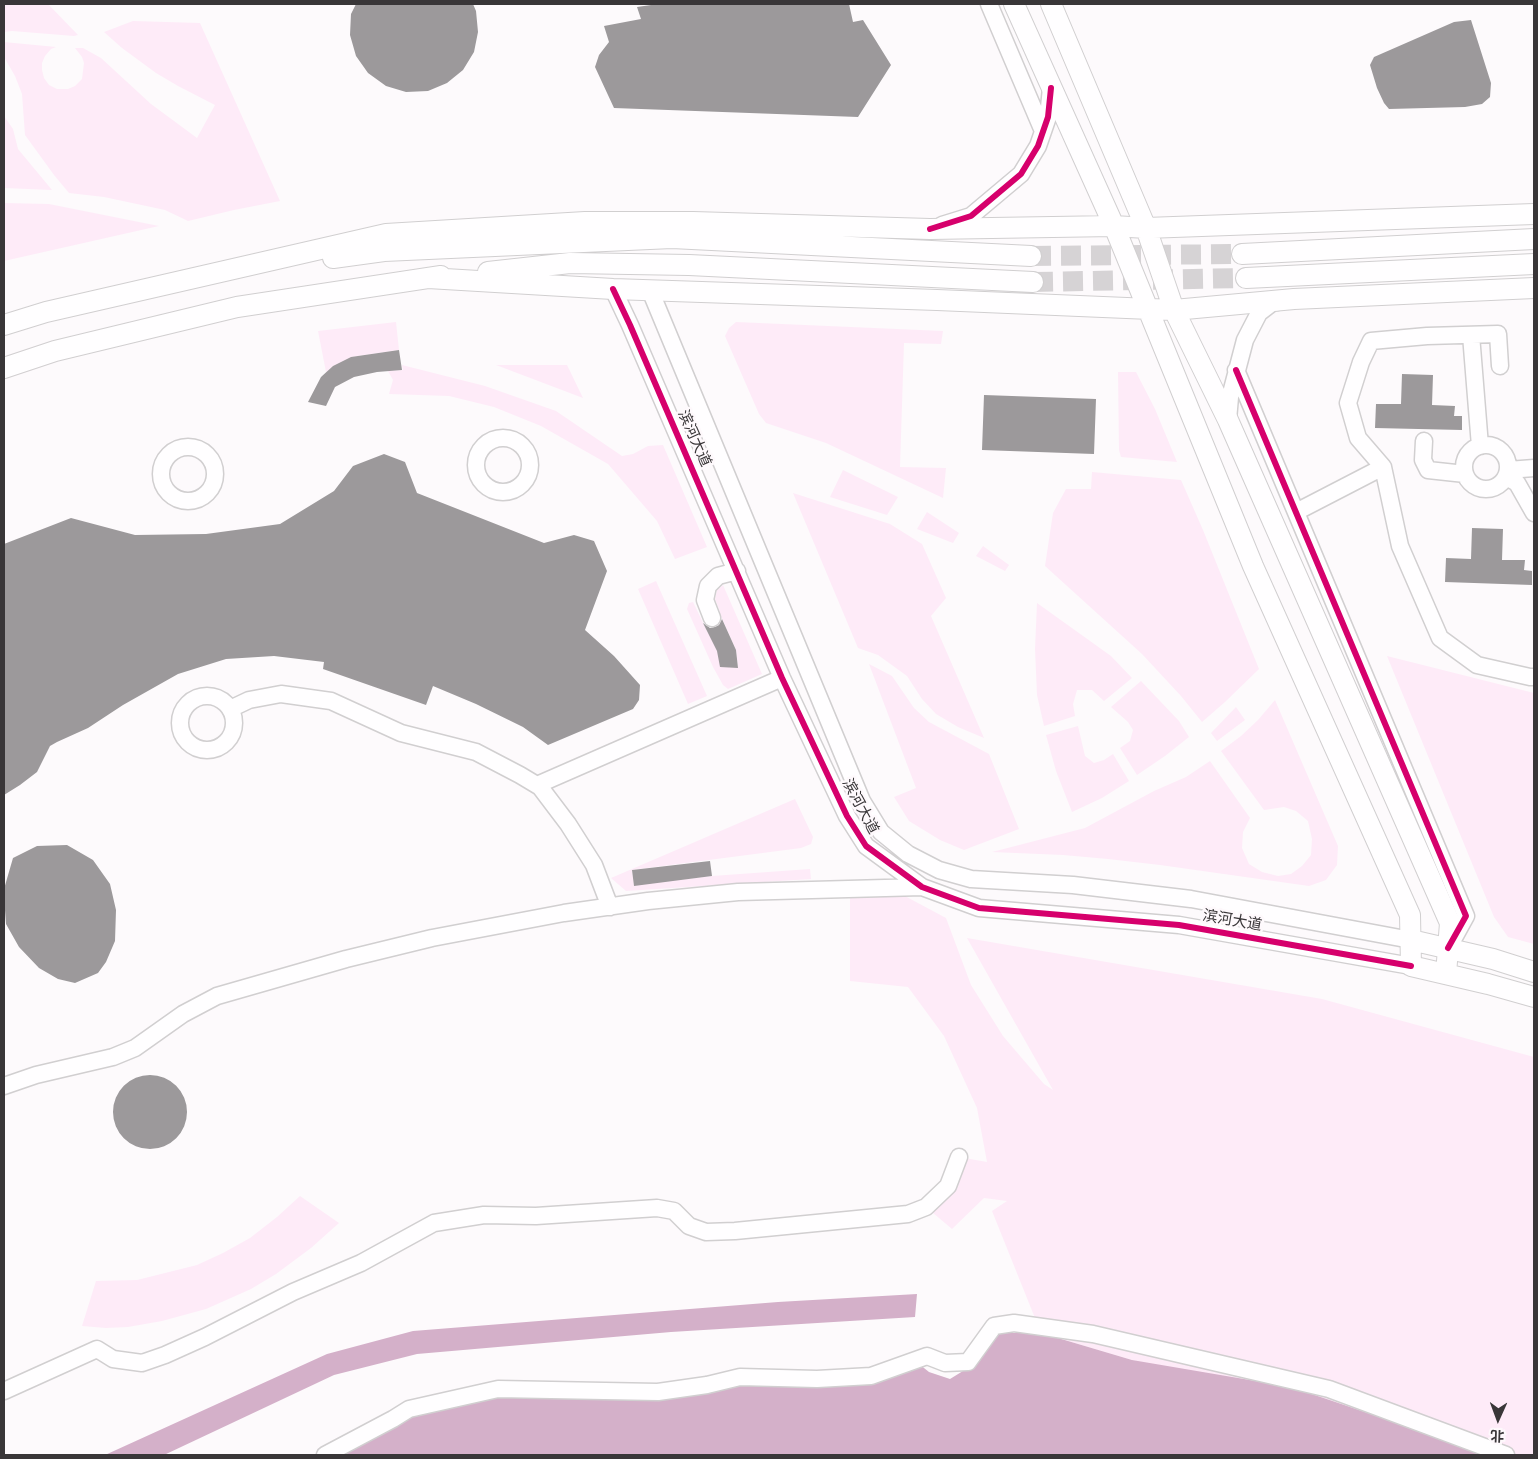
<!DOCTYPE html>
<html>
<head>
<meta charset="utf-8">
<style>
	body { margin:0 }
	#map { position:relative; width:1538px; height:1459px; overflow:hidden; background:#fdfafc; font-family:Overpass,"Noto Sans SC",sans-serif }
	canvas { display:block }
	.frame { position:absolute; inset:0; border:5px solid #393638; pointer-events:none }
	.north { position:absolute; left:1473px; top:1394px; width:50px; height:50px; -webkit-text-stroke:4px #fef9fc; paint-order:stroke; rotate:182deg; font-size:14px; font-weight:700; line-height:20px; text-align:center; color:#393638 }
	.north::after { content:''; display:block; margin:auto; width:18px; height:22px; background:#393638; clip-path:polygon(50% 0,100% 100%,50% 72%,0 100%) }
</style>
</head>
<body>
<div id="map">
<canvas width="1538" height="1459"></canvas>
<div class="frame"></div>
<div class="north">北</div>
</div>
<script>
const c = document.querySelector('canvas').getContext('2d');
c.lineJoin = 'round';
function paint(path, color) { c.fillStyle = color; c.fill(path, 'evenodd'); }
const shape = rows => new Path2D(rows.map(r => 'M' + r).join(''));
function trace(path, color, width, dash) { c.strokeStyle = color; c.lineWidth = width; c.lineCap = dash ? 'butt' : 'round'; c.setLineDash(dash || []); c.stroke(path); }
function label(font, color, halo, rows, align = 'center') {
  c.font = font + ' Overpass,"Noto Sans SC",sans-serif'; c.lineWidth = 5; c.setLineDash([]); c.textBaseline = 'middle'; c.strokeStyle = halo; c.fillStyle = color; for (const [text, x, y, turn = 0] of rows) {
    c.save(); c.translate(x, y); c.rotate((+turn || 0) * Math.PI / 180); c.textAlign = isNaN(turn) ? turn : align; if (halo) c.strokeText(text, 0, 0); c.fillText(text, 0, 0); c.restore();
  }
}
paint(shape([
	[4,4,48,4,78,35,74,36,12,31,4,32],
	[133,21,200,23,280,201,234,210,188,221,165,210,104,197,69,193,54,175,25,135,22,94,15,76,4,57,4,42,56,47,51,49,45,56,42,63,42,70,44,78,49,85,57,89,68,89,75,86,82,79,84,63,82,57,75,48,83,48,101,58,151,104,197,138,215,105,178,86,156,73,122,48,104,32],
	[4,116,13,129,18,149,52,190,4,188],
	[4,203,49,204,159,226,4,261],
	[396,322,399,350,351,357,333,366,326,372,318,331],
	[736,322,943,331,941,344,904,343,900,467,946,468,943,498,826,443,766,423,759,414,725,336,729,328],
	[402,365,485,386,556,411,622,456,633,454,648,446,663,445,707,547,675,559,657,521,608,464,541,426,494,407,449,396,389,394,393,380,388,371,403,370],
	[496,365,567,365,583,398],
	[1118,372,1136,372,1155,409,1177,462,1121,457,1119,450],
	[843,470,898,497,887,515,830,497],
	[1092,472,1181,480,1203,530,1259,669,1225,702,1202,722,1181,696,1142,654,1045,566,1053,513,1066,489,1091,489],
	[793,493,890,524,922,544,946,598,931,616,984,738,958,727,936,714,922,699,907,676,878,655,858,648],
	[927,512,959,533,953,543,917,529],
	[983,546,1009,565,1005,571,976,556],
	[656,581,707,696,688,704,638,589],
	[723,585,762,674,728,689,723,685,713,667,687,609,689,603,693,602,708,633,738,668,736,650,720,614,720,612,715,599,717,590],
	[1037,603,1111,656,1132,678,1104,701,1092,690,1077,690,1073,704,1075,716,1044,726,1037,695,1035,649],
	[1387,656,1534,693,1534,944,1508,937,1494,917],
	[869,664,892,676,914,708,929,722,989,754,1019,829,964,850,940,840,909,821,894,797,916,788],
	[1141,681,1179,721,1189,737,1165,756,1137,775,1120,748,1130,741,1133,730,1128,722,1111,707],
	[1275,700,1338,846,1337,865,1326,880,1309,886,1160,865,1108,859,1063,855,992,852,1085,828,1154,791,1186,777,1210,761,1250,818,1243,832,1242,848,1249,864,1262,872,1278,876,1291,874,1302,866,1311,855,1312,839,1308,821,1296,811,1284,807,1264,810,1221,751,1241,736,1258,720],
	[1236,707,1245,720,1217,741,1211,733],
	[1078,726,1085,756,1094,763,1104,760,1113,754,1129,781,1102,798,1072,812,1056,771,1046,735],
	[795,799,813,837,811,844,801,848,632,870,634,885,712,876,810,869,811,879,626,891,611,878],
	[850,895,903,895,946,918,971,985,1003,1036,1044,1084,1053,1090,967,938,1322,999,1534,1057,1534,1455,1492,1455,1132,1360,1041,1333,992,1211,1007,1201,984,1198,952,1229,926,1207,959,1157,987,1162,977,1108,944,1036,908,987,850,981],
	[300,1196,339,1223,311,1248,276,1274,251,1289,206,1309,162,1321,128,1327,106,1328,82,1326,96,1281,137,1280,197,1265,223,1253,250,1238,277,1217]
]), '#feebf8');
paint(shape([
	[917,1294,915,1317,671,1332,417,1354,334,1375,164,1455,105,1455,327,1354,413,1331,778,1302],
	[995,1333,1041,1333,1132,1360,1291,1387,1492,1455,314,1455,399,1411,498,1389,618,1392,766,1380,919,1364,929,1372,950,1379,976,1363]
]), '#d4b0c9');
paint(shape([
	[356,4,473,4,476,11,478,32,474,52,463,70,447,83,428,91,406,92,386,86,368,73,356,56,350,35,351,14],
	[658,4,849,4,853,22,863,20,891,65,858,117,614,108,595,67,599,55,609,42,604,26,641,19,637,7],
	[1471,20,1491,83,1490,97,1482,104,1465,107,1389,109,1384,103,1377,88,1370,65,1374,57,1454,22],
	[399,350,402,370,377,372,354,377,335,387,326,406,308,402,321,377,333,366,351,357],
	[1402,374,1433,375,1432,405,1455,406,1454,416,1462,416,1462,430,1375,428,1376,404,1401,404],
	[984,395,1096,399,1094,454,982,450],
	[384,454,405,462,417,493,544,543,574,535,594,541,607,571,585,630,614,656,640,685,639,700,633,709,548,745,523,727,476,704,433,686,426,705,323,669,324,662,274,656,226,659,178,674,123,705,88,728,57,742,50,746,37,772,20,785,4,795,4,544,71,518,135,535,206,534,280,524,334,491,353,466],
	[1472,528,1503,529,1502,560,1525,560,1524,570,1532,571,1532,585,1445,582,1446,558,1471,559],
	[722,619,736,650,738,668,720,667,717,651,703,623,710,628,715,627,719,625],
	[67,845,93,860,110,884,116,910,115,941,106,962,98,973,75,983,58,979,39,968,19,947,6,924,4,897,4,889,13,858,37,846],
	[710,861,712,876,634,886,632,870],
	'113 1112a37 37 0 1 1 74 0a37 37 0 1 1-74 0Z'
]), '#9c999b');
trace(shape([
	[1031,256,1242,254],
	[1033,282,1246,278]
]), '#d6d3d5', 20, [20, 10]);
const minor = shape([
	[989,4,1043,131],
	[942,225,971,216,1021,174,1038,146,1048,117,1051,88],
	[613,289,630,325,782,678,847,816,866,846,922,887,979,908,1179,925,1411,966],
	[650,290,862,801,881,832,908,854,939,870,971,879,1073,885,1191,899,1411,940],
	[1471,335,1480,446],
	[1236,370,1466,916,1449,947],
	[1228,420,1230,397,1245,340,1259,313,1272,303,1278,302],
	'476 465a27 27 0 1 1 54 0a27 27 0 1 1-54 0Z',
	[1424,441,1423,460,1428,470,1465,474],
	'1464 467a22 22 0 1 1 44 0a22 22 0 1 1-44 0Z',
	'161 474a27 27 0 1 1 54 0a27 27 0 1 1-54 0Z',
	[1383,467,1358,438,1348,403,1361,362,1371,341,1427,336,1498,334,1500,366],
	[1508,470,1534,468],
	[1506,477,1517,483,1534,513],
	[1296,512,1383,467,1400,546,1440,638,1477,665,1530,677,1534,677],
	[712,618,705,600,708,586,718,576,737,571],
	'180 723a27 27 0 1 1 54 0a27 27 0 1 1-54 0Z',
	[230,709,249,700,281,694,331,701,401,733,476,752,520,775,540,787,568,824,594,865,610,907],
	[537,785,782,678],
	[4,1086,36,1075,113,1057,135,1048,183,1014,217,996,346,959,432,938,564,913,648,901,738,892,922,887],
	[4,1391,97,1349,113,1359,142,1363,165,1355,205,1337,293,1292,361,1263,434,1223,484,1215,536,1216,657,1208,674,1211,689,1226,706,1232,735,1231,908,1214,926,1207,948,1186,959,1157],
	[325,1455,393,1419,409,1409,498,1389,658,1392,707,1385,740,1377,817,1379,871,1376,927,1356,945,1363,968,1362,994,1326,1014,1323,1093,1334,1329,1389,1506,1455]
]);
const major = shape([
	[1014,4,1114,226,1253,566,1410,915,1411,966,1488,984,1534,997],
	[1051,4,1146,228,1174,310,1228,420,1450,923,1446,974],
	[1242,254,1534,239],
	[333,258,384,251,672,238,1031,256],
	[488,272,570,263,689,265,1033,282],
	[428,278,613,289,937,300,1174,310,1294,299,1534,288],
	[1246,278,1534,264],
	[4,325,46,312,386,234,585,222,693,222,930,229,1114,226,1146,228,1534,214],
	[4,368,55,351,237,307,441,276],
	[1411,940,1493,959,1534,972]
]);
trace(minor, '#d1cfd0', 19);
trace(major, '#d1cfd0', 22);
trace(minor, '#fffeff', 16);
trace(major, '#fffeff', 20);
trace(shape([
	[930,229,971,216,1021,174,1038,146,1048,117,1051,88],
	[613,289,630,325,782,678,847,816,866,846,922,887,979,908,1179,925,1411,966],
	[1236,370,1466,916,1448,948]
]), '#d6006c', 6);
label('15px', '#393638', '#fef9fc', [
	["滨河大道",693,439,66],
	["滨河大道",859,807,62],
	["滨河大道",1232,922,10]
]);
</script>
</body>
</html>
